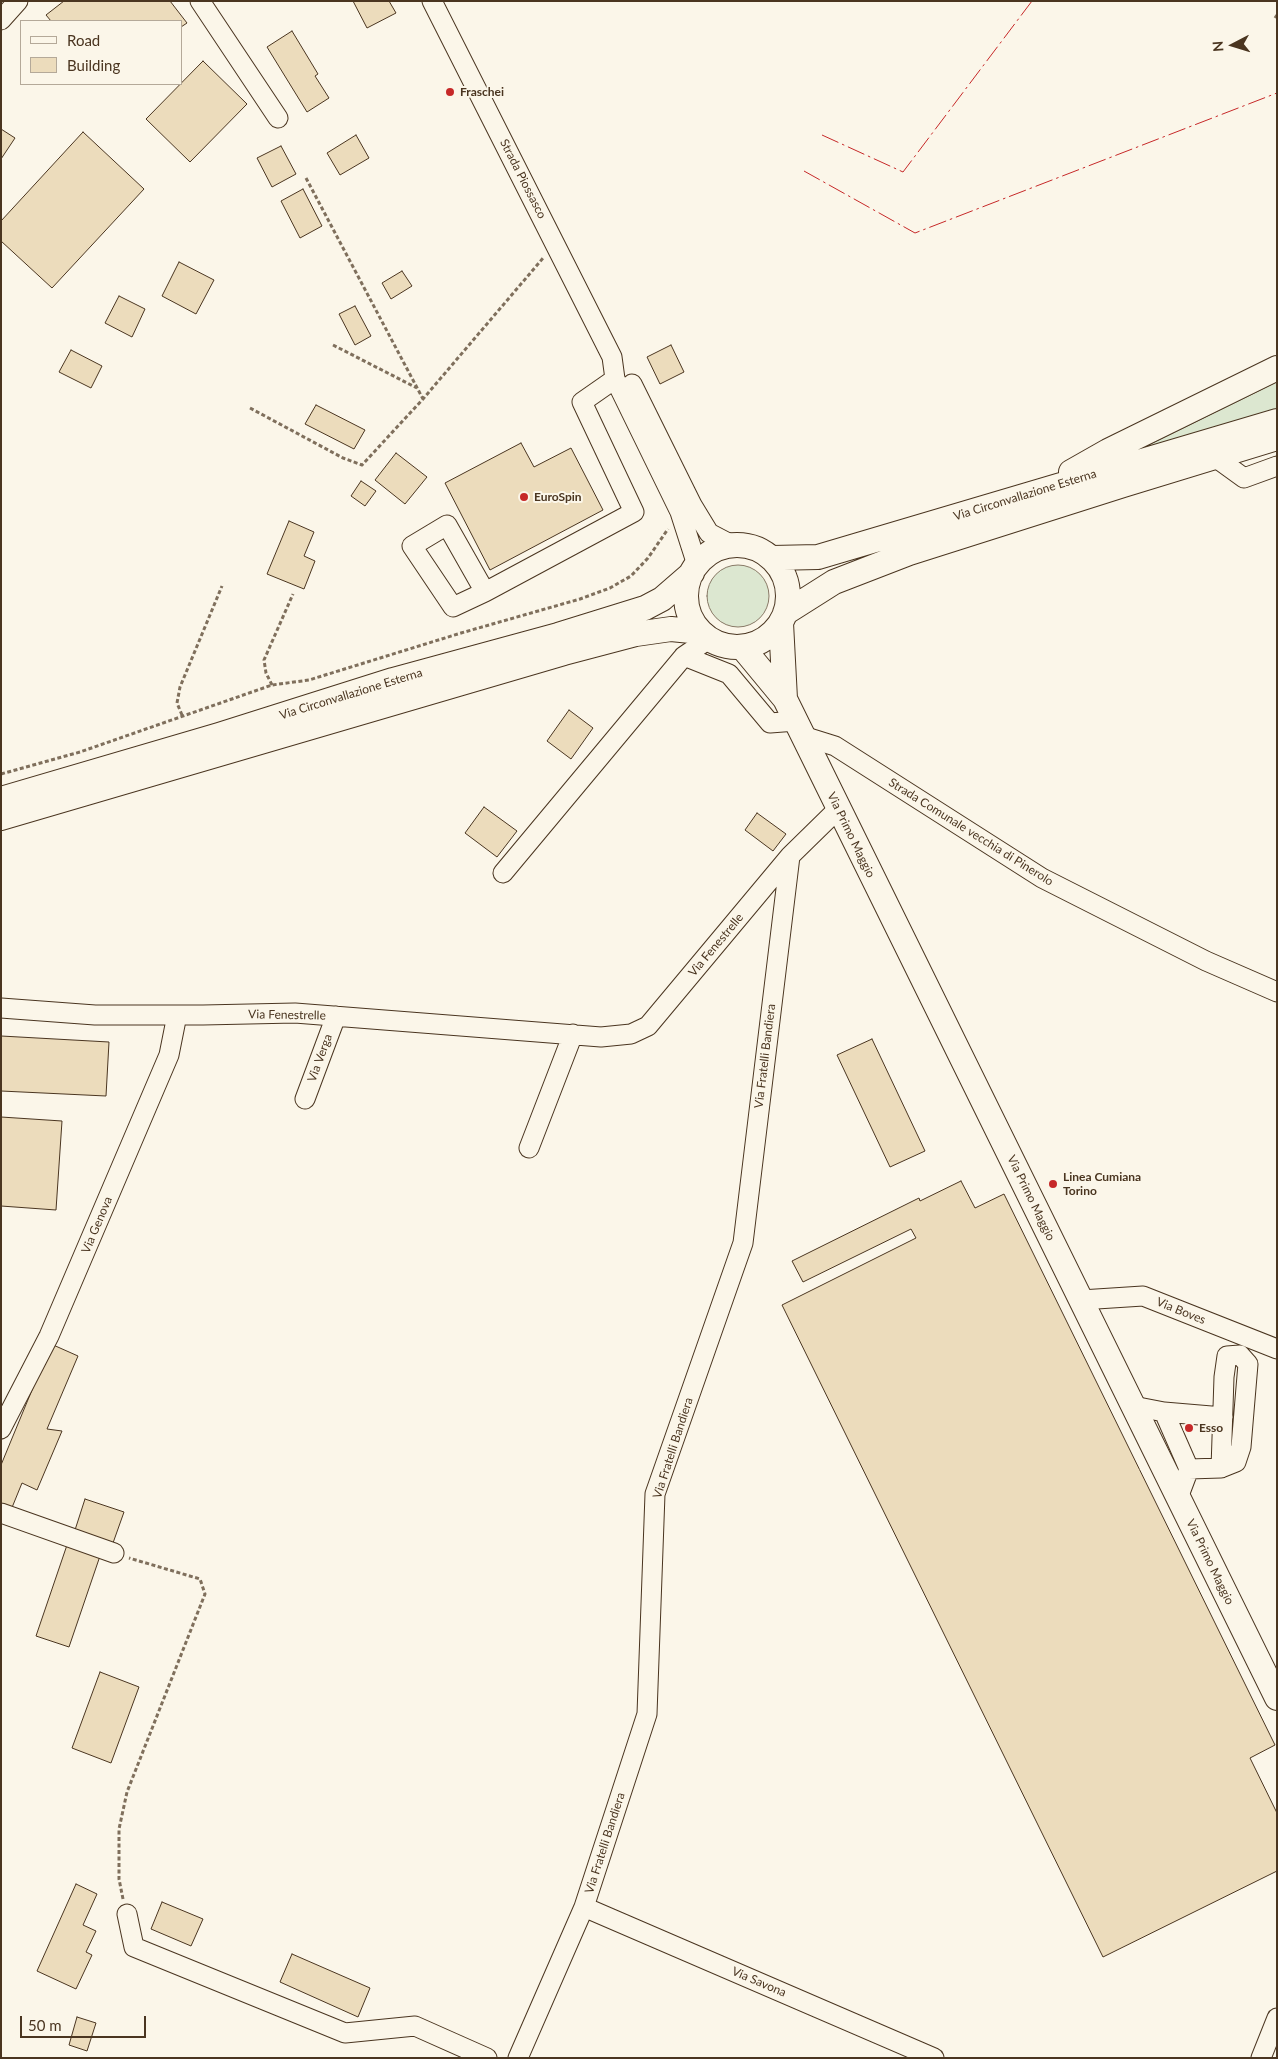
<!DOCTYPE html>
<html>
<head>
<meta charset="utf-8">
<style>
	body { margin:0 }
	#map { position:relative; width:1278px; height:2059px; overflow:hidden; background:#fbf6e9; font-family:Lato,sans-serif }
	canvas { display:block }
	.frame { position:absolute; inset:0; border:2px solid #4a3520; pointer-events:none }
	.legend { position:absolute; left:20px; top:20px; width:162px; height:65px; box-sizing:border-box; background:#fbf6e9; border:1px solid #b4a999; margin:0; padding:6px 9px; list-style:none; font-size:15px; color:#4a3520 }
	.legend li { display:flex; align-items:center; gap:10px; height:25px }
	.legend b { width:25px; border:1px solid #b4a999 }
	.north { position:absolute; left:1208px; top:20px; width:50px; height:50px; -webkit-text-stroke:4px #fbf6e9; paint-order:stroke; rotate:265deg; font-size:14px; font-weight:700; line-height:20px; text-align:center; color:#4a3520 }
	.north::after { content:''; display:block; margin:auto; width:18px; height:22px; background:#4a3520; clip-path:polygon(50% 0,100% 100%,50% 72%,0 100%) }
	.scale { position:absolute; left:20px; top:2016px; width:126px; height:22px; box-sizing:border-box; border:2px solid #4a3520; border-top:0; padding-left:6px; font-size:15px; line-height:18px; white-space:nowrap; color:#4a3520; -webkit-text-stroke:4px #fbf6e9; paint-order:stroke }
</style>
</head>
<body>
<div id="map">
<canvas width="1278" height="2059"></canvas>
<div class="frame"></div>
<ul class="legend">
<li><b style="height:6px;background:#fbf6e9"></b>Road</li>
<li><b style="height:14px;background:#ecdcbc"></b>Building</li>
</ul>
<div class="north">N</div>
<div class="scale">50 m</div>
</div>
<script>
const c = document.querySelector('canvas').getContext('2d');
c.lineJoin = 'round';
function paint(path, color) { c.fillStyle = color; c.fill(path, 'evenodd'); }
const shape = rows => new Path2D(rows.map(r => 'M' + r).join(''));
function trace(path, color, width, dash) { c.strokeStyle = color; c.lineWidth = width; c.lineCap = dash ? 'butt' : 'round'; c.setLineDash(dash || []); c.stroke(path); }
function label(font, color, halo, rows, align = 'center') {
  c.font = font + ' Lato,sans-serif'; c.lineWidth = 4; c.setLineDash([]); c.textBaseline = 'middle'; c.strokeStyle = halo; c.fillStyle = color; for (const [text, x, y, turn = 0] of rows) {
    c.save(); c.translate(x, y); c.rotate((+turn || 0) * Math.PI / 180); c.textAlign = isNaN(turn) ? turn : align; if (halo) c.strokeText(text, 0, 0); c.fillText(text, 0, 0); c.restore();
  }
}
const green = shape([
	[1277,382,1277,410,1132,453,1277,382],
	'707 596a31 31 0 1 1 62 0a31 31 0 1 1-62 0Z'
]);
paint(green, '#dce7d0');
trace(green, '#887966', 1);
const building = shape([
	[64,1,170,1,187,23,181,27,181,21,51,21,46,15,64,1],
	[353,1,389,1,396,13,367,28,353,1],
	[292,31,318,74,315,76,329,98,307,112,267,47,292,31],
	[203,61,247,104,190,162,146,119,203,61],
	[1,129,15,138,1,159,1,129],
	[83,132,144,189,52,288,1,241,1,221,83,132],
	[356,135,369,158,340,175,327,153,356,135],
	[281,146,296,174,272,187,257,158,281,146],
	[303,189,322,226,300,238,281,201,303,189],
	[179,262,214,280,196,314,162,296,179,262],
	[402,271,412,286,391,299,382,283,402,271],
	[119,296,145,309,132,337,105,323,119,296],
	[355,306,371,336,355,345,339,314,355,306],
	[671,345,684,372,660,384,647,357,671,345],
	[71,350,102,366,91,388,59,372,71,350],
	[316,405,365,430,354,449,305,424,316,405],
	[521,443,534,467,571,448,603,510,490,570,445,483,521,443],
	[396,453,427,477,405,504,375,480,396,453],
	[361,481,376,491,365,506,351,496,361,481],
	[289,521,314,532,304,556,315,561,304,589,267,574,289,521],
	[569,710,593,728,571,759,547,741,569,710],
	[484,807,517,831,497,857,465,833,484,807],
	[757,813,786,834,773,851,745,830,757,813],
	[1,1036,109,1042,106,1096,1,1091,1,1036],
	[872,1039,925,1151,890,1167,837,1055,872,1039],
	[1,1117,62,1121,56,1210,1,1206,1,1117],
	[961,1181,975,1208,1004,1194,1275,1745,1250,1758,1277,1813,1277,1871,1103,1957,782,1305,916,1238,911,1229,803,1282,792,1261,919,1198,920,1201,961,1181],
	[51,1344,78,1356,47,1429,62,1431,37,1490,22,1483,11,1510,1,1506,1,1465,51,1344],
	[85,1499,124,1512,113,1543,75,1530,85,1499],
	[67,1545,100,1556,69,1647,36,1636,67,1545],
	[100,1672,139,1687,111,1763,72,1748,100,1672],
	[76,1884,97,1894,83,1925,96,1931,86,1952,92,1955,76,1989,37,1971,76,1884],
	[162,1902,203,1919,191,1946,151,1929,162,1902],
	[292,1954,370,1988,358,2017,280,1982,292,1954],
	[77,2017,96,2023,87,2051,69,2045,77,2017]
]);
paint(building, '#ecdcbc');
trace(building, '#4a3520', 1);
const minor = shape([
	[200,1,278,118],
	[432,1,612,357,615,379,680,512,697,565],
	[1,20,18,1],
	[632,384,692,505,709,533,732,545],
	[1215,457,1244,478,1277,466],
	[485,592,453,607,412,546,447,525,485,592,634,512,582,402,615,379],
	[684,656,729,674,770,723,796,721],
	[803,736,835,746,1042,878,1206,961,1277,992],
	[503,873,684,656,709,639],
	[1,1008,95,1015,203,1015,295,1013,601,1037,631,1034,648,1026,790,856,838,809],
	[305,1099,336,1016],
	[529,1148,573,1034],
	[1081,1300,1143,1296,1277,1349],
	[1133,1406,1164,1412,1189,1469,1178,1498],
	[1164,1412,1223,1417],
	[1,1429,49,1336,169,1055,177,1015],
	[1189,1469,1221,1468,1224,1377,1227,1356,1240,1355,1248,1364,1241,1447,1236,1462,1221,1468],
	[1,1513,114,1553],
	[584,1907,934,2058],
	[127,1914,134,1947,345,2033,415,2026,487,2058],
	[518,2058,584,1907,647,1714,655,1494,743,1243,790,856],
	[1261,2058,1277,2018]
]);
const major = shape([
	[1071,472,1108,451,1277,368],
	'686 596a51 51 0 1 1 102 0a51 51 0 1 1-102 0Z',
	[772,558,818,557,1277,421],
	[785,613,834,582,909,553,1123,485,1277,438],
	[781,623,785,699],
	[742,647,785,699,1277,1698],
	[1,799,219,735,393,680,558,635,645,608,662,599,692,573],
	[1,818,564,653,636,634,671,629,701,632]
]);
trace(minor, '#4a3520', 21);
trace(major, '#4a3520', 26);
trace(shape([
	[1275,18,1277,15],
	[306,178,423,399],
	[333,345,417,388],
	[250,408,343,458,362,465,423,399,544,257],
	[272,685,266,673,264,660,293,594],
	[182,715,177,703,180,687,222,586],
	[1,774,80,752,272,685,309,680,461,633,580,599,610,588,631,576,648,558,668,529],
	[123,1899,119,1879,119,1829,127,1792,205,1594,200,1579,129,1558]
]), '#7f6f5c', 3, [4, 2.5]);
trace(minor, '#fbf6e9', 19);
trace(major, '#fbf6e9', 24);
trace(shape([
	[822,135,903,172,1032,1],
	[804,171,915,233,1277,93]
]), '#c62828', 1, [18, 4, 2.5, 4]);
for (const [x, y, r, color] of [
	[450,92,5,"#c62828"],
	[524,497,5,"#c62828"],
	[1053,1184,5,"#c62828"],
	[1189,1428,5,"#c62828"]
]) { const dot = new Path2D(); dot.arc(x, y, r, 0, 2 * Math.PI); c.fillStyle = color; c.fill(dot); trace(dot, '#fbf6e9', 2); }
label('bold 12px', '#4a3520', '#fbf6e9', [
	["Fraschei",460,92],
	["EuroSpin",534,497],
	["Linea Cumiana",1063,1177],
	["Torino",1063,1191],
	["Esso",1199,1428]
], 'left');
label('12px', '#4a3520', '#fbf6e9', [
	["Strada Piossasco",523,179,63],
	["Via Circonvallazione Esterna",1025,495,-17],
	["Via Circonvallazione Esterna",351,694,-17],
	["Strada Comunale vecchia di Pinerolo",971,832,32],
	["Via Primo Maggio",851,835,64],
	["Via Fenestrelle",716,945,-50],
	["Via Fenestrelle",287,1015,1],
	["Via Fratelli Bandiera",765,1056,-83],
	["Via Verga",320,1058,-70],
	["Via Primo Maggio",1031,1198,64],
	["Via Genova",97,1225,-67],
	["Via Boves",1181,1311,22],
	["Via Fratelli Bandiera",673,1448,-72],
	["Via Primo Maggio",1210,1562,64],
	["Via Fratelli Bandiera",605,1843,-72],
	["Via Savona",759,1982,23]
]);
</script>
</body>
</html>
